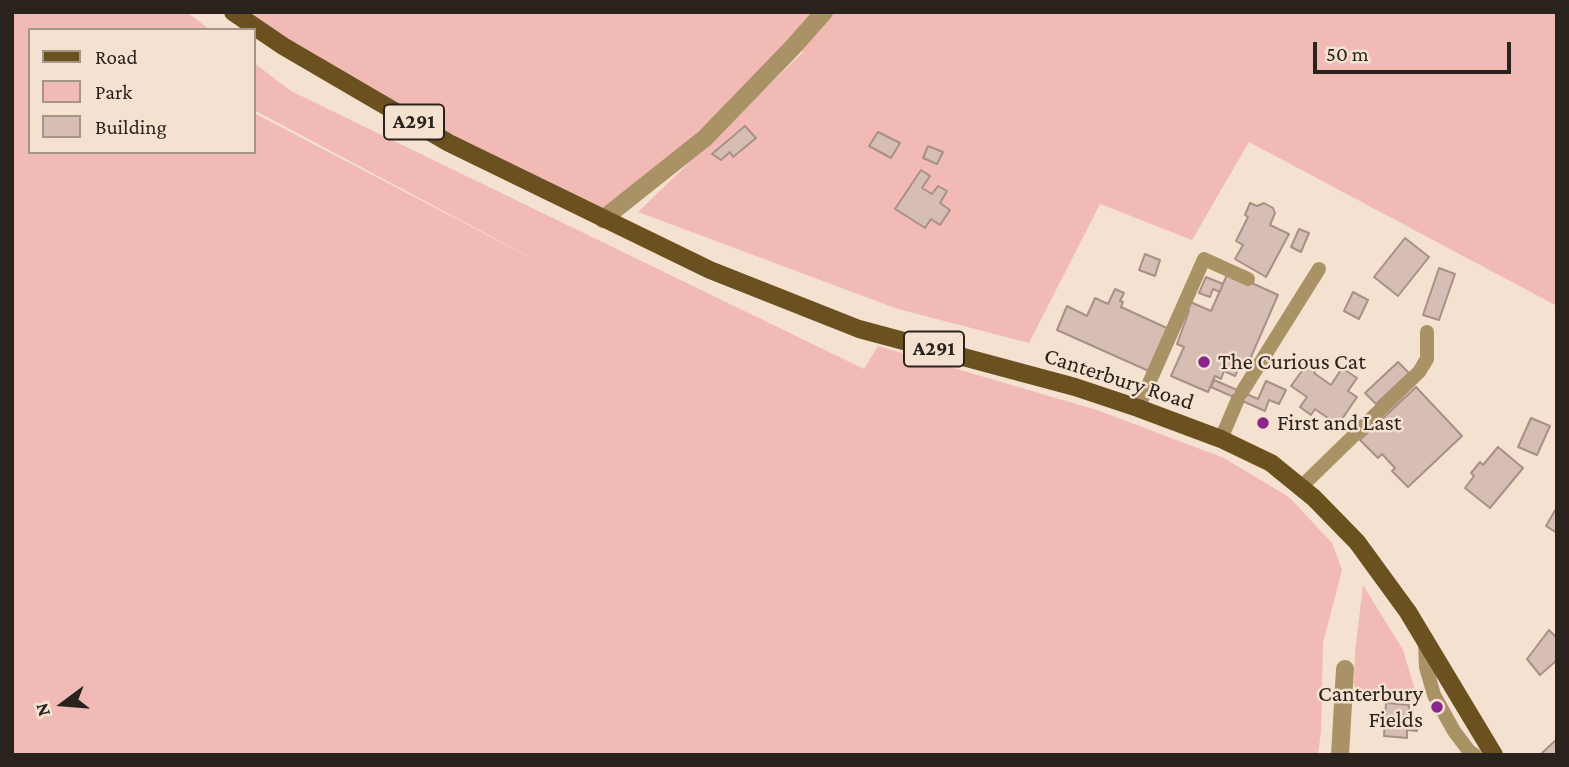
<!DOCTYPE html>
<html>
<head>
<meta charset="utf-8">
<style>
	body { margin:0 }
	#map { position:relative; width:1569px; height:767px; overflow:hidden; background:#f5e1d0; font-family:"Crimson Pro",serif }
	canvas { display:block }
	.frame { position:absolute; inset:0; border:14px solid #2a231d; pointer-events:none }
	.legend { position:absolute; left:28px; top:28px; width:228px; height:126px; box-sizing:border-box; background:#f5e1d0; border:2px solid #a49588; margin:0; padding:9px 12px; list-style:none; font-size:21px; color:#2a231d }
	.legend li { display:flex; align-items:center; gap:14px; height:35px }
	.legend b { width:35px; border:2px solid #a49588 }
	.north { position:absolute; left:28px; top:669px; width:70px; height:70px; -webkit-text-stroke:5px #f5e1d0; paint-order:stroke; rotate:254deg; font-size:19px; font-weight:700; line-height:28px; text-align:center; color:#2a231d }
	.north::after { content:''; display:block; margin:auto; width:24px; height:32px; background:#2a231d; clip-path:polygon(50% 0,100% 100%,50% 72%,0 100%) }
	.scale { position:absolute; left:1313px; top:42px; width:198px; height:32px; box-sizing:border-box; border:4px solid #2a231d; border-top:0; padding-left:9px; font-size:21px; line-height:24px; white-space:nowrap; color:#2a231d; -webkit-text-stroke:5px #f5e1d0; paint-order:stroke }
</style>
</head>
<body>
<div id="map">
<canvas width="1569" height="767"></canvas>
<div class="frame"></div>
<ul class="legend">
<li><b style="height:9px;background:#6a511f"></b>Road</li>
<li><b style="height:19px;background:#f1bab5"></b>Park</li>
<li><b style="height:19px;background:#d7beb4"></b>Building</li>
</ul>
<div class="north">N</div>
<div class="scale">50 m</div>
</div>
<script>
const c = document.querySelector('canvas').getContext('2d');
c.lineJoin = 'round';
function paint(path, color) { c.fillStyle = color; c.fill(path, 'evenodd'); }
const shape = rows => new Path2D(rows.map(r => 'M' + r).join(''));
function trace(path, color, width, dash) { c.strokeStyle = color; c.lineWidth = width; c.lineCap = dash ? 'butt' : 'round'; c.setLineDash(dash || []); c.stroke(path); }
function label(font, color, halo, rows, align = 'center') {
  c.font = font + ' "Crimson Pro",serif'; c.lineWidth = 5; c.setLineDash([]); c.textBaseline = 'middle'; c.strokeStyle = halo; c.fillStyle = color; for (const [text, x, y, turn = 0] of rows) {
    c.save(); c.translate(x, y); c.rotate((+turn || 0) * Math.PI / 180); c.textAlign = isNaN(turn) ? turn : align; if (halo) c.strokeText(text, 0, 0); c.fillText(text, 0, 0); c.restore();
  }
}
paint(shape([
	[12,12,187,12,210,30,30,30,30,152,254,152,254,113,558,272,254,110,254,63,291,91,864,369,878,346,1097,410,1224,458,1289,497,1332,543,1342,570,1323,643,1321,731,1318,755,12,755],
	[233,12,1557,12,1557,306,1249,142,1192,240,1100,204,1029,343,898,309,638,212,803,52,794,47,603,219],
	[745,126,756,138,734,157,730,152,721,160,713,154],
	[921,170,922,188,950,210,940,225,931,219,924,228,895,210],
	[1363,585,1403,650,1417,697,1413,700,1383,700,1373,702,1362,696,1354,685,1355,652]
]), '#f1bab5');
const building = shape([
	[745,126,756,138,733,157,730,152,721,160,712,154,745,126],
	[878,132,900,143,891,158,869,146,878,132],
	[928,146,943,152,937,164,923,158,928,146],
	[921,170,930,176,922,188,932,194,938,186,947,191,940,203,950,210,940,225,931,219,925,228,895,209,921,170],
	[1250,203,1257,206,1264,203,1273,208,1275,213,1270,225,1289,234,1266,277,1235,259,1243,245,1236,241,1248,217,1245,215,1250,203],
	[1299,229,1309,233,1301,252,1291,247,1299,229],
	[1405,238,1429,257,1398,296,1374,277,1405,238],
	[1145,254,1160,260,1155,276,1139,270,1145,254],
	[1439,268,1455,274,1439,320,1423,315,1439,268],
	[1227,275,1241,278,1278,295,1247,366,1241,363,1235,376,1224,371,1221,379,1215,376,1208,392,1171,376,1184,347,1177,344,1189,311,1185,309,1188,301,1211,311,1227,275],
	[1206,277,1223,284,1220,292,1213,289,1210,297,1199,293,1206,277],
	[1115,289,1124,293,1120,301,1123,302,1121,307,1169,329,1151,372,1057,330,1067,306,1087,316,1095,298,1108,304,1115,289],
	[1353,292,1368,300,1359,319,1344,311,1353,292],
	[1309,361,1318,367,1314,373,1331,385,1342,368,1357,378,1348,391,1357,397,1338,425,1315,409,1311,415,1300,407,1307,397,1291,386,1309,361],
	[1398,362,1409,373,1376,404,1365,393,1398,362],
	[1214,380,1258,399,1266,381,1286,390,1279,404,1269,400,1265,411,1211,387,1214,380],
	[1416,387,1462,436,1408,487,1392,471,1395,468,1382,454,1378,458,1360,440,1416,387],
	[1531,418,1550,426,1537,455,1518,447,1531,418],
	[1498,447,1523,468,1490,508,1465,488,1474,476,1471,473,1480,462,1483,465,1498,447],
	[1557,507,1557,533,1546,526,1557,507],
	[1549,630,1557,638,1557,660,1540,675,1527,659,1549,630],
	[1386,703,1409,705,1408,717,1418,718,1417,731,1407,730,1407,738,1384,736,1386,703],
	[1557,739,1557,755,1544,755,1542,753,1557,739]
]);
paint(building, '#d7beb4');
trace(building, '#a89086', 2);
trace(shape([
	[1242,392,1319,269],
	[1138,408,1204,259,1248,279],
	[1221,439,1238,399],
	[1301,487,1419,372,1427,359,1427,332],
	[1425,641,1426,667,1434,695,1454,731,1469,751,1475,755]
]), '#aa9267', 14);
trace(shape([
	[603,219,705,138,793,47,824,12],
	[1340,755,1345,669]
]), '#aa9267', 18);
trace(shape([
	[233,12,283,46,449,143,710,270,859,329,1075,387,1138,408,1221,439,1271,463,1314,498,1357,542,1408,612,1494,755]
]), '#6a511f', 18);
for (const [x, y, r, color] of [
	[1204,362,7,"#89258c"],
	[1263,423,7,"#89258c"],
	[1437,707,7,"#89258c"]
]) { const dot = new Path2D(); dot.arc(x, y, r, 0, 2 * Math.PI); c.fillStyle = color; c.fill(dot); trace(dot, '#f5e1d0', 2.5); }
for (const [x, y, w] of [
	[414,122,60],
	[934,349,60]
]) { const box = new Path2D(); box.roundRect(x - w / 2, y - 17.5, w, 35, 5); c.fillStyle = '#f5e1d0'; c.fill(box); trace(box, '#2a231d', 2); }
label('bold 21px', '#2a231d', null, [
	["A291",414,122],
	["A291",934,349]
]);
label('23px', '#2a231d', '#f5e1d0', [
	["The Curious Cat",1218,362],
	["First and Last",1277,423],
	["Canterbury",1423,694,"right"],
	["Fields",1423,720,"right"]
], 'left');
label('23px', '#2a231d', '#f5e1d0', [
	["Canterbury Road",1119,379,18]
]);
</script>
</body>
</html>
